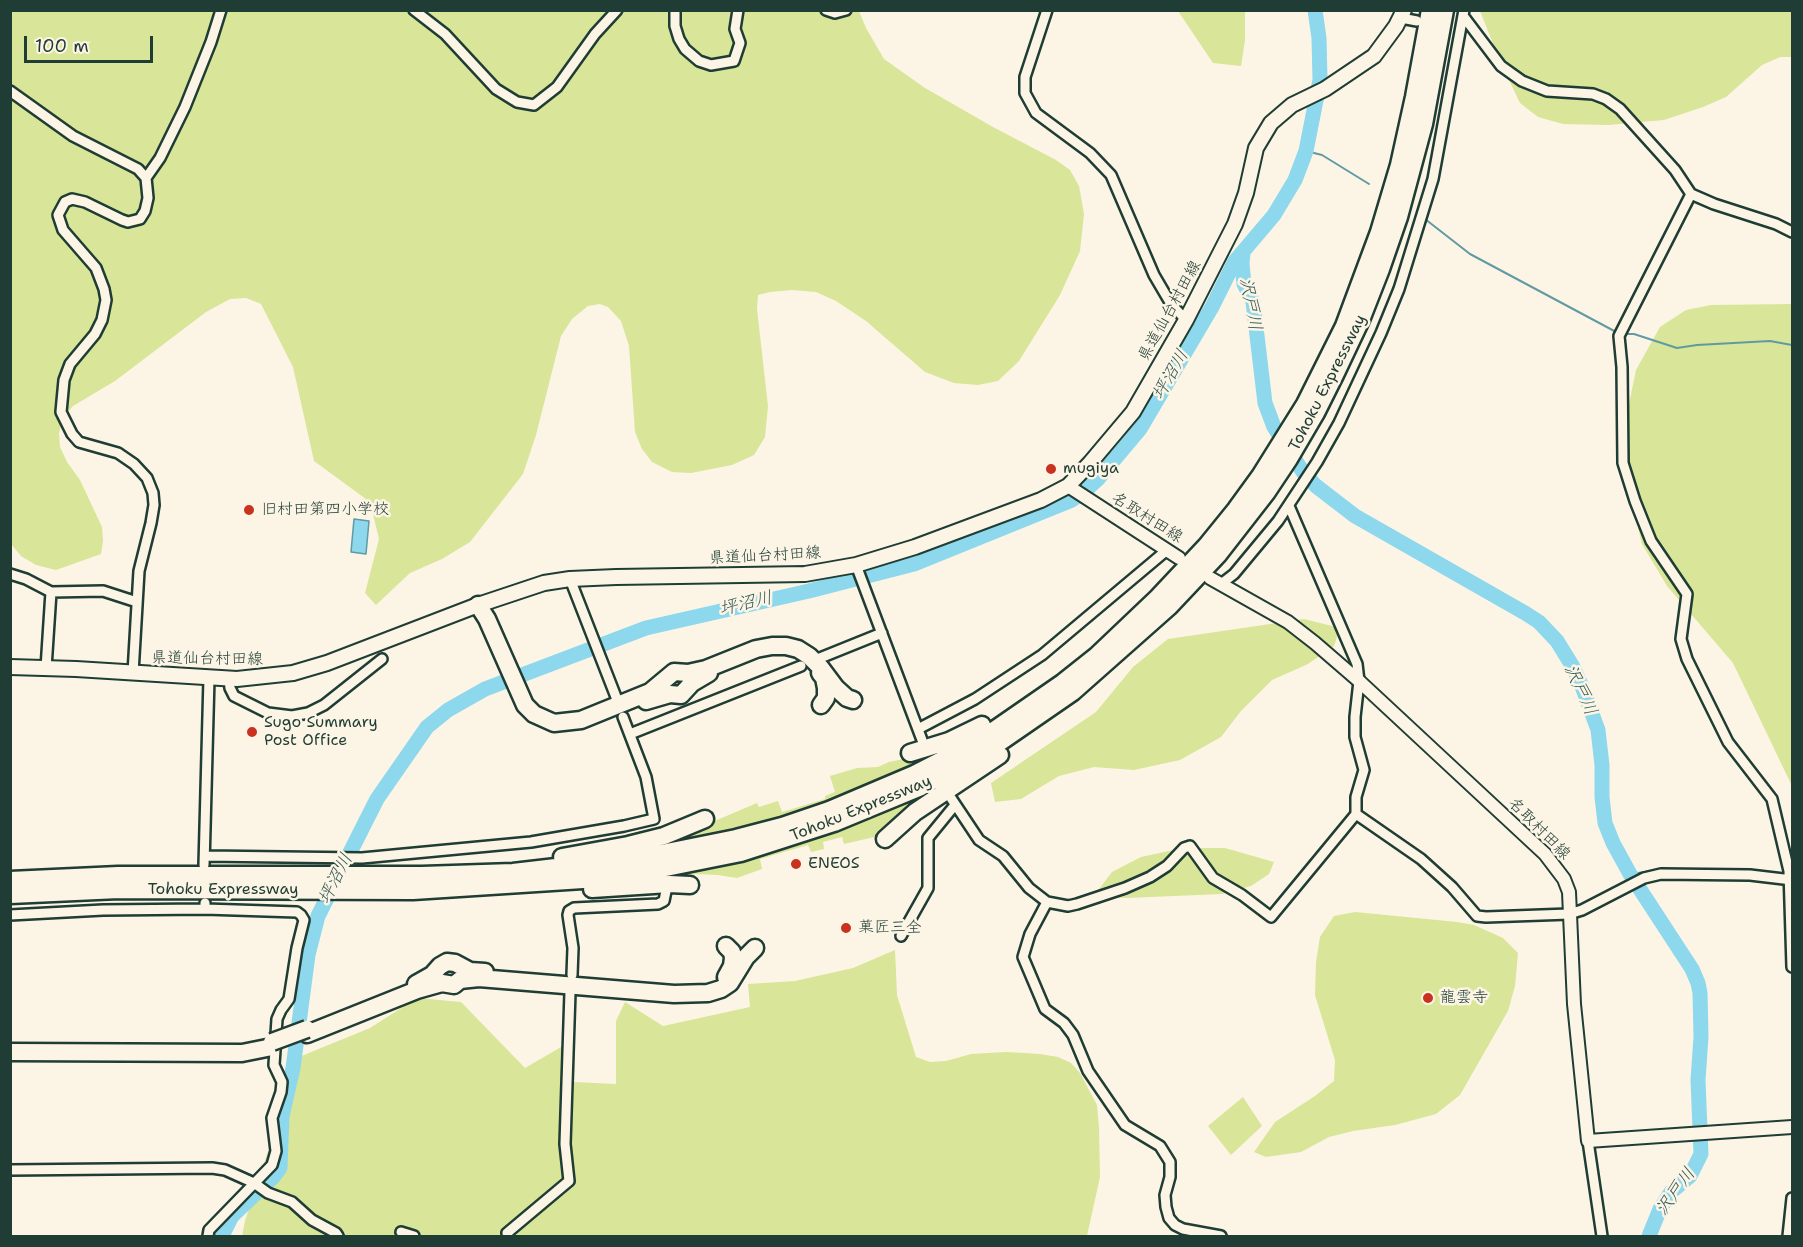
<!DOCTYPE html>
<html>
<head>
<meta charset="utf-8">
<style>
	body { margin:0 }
	#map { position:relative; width:1803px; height:1247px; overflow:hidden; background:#fcf5e5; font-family:"Shantell Sans",sans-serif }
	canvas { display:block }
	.frame { position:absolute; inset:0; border:12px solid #1f3d34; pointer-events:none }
	.scale { position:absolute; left:24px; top:36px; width:129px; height:27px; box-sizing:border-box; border:3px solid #1f3d34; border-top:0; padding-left:8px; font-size:18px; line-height:21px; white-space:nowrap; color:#1f3d34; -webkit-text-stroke:4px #fcf5e5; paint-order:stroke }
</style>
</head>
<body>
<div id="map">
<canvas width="1803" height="1247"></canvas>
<div class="frame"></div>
<div class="scale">100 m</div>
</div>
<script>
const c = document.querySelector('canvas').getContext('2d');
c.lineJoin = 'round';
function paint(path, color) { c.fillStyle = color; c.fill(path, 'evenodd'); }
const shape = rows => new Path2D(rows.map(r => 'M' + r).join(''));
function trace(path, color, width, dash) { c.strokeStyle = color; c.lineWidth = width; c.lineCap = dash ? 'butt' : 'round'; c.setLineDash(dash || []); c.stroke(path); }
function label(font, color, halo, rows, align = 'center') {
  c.font = font + ' "Shantell Sans","Klee One",sans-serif'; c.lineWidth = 5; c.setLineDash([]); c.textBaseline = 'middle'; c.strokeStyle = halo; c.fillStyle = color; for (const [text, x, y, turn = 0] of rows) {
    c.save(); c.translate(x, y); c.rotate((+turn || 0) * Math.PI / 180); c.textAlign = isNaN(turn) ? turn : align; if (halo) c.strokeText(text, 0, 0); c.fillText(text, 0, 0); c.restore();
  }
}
paint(shape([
	[10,11,859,11,866,28,884,59,925,88,993,127,1056,160,1070,170,1079,186,1084,214,1080,251,1060,295,1019,361,998,381,978,385,954,383,925,372,866,321,836,301,816,292,792,290,770,292,758,295,757,309,768,406,765,437,754,455,732,465,691,473,672,472,652,462,642,449,635,432,629,346,621,321,608,307,600,304,588,306,572,319,561,336,536,435,523,474,470,542,442,559,410,573,376,605,365,593,379,539,370,502,314,461,293,367,261,304,246,298,230,299,206,312,115,381,73,406,63,418,59,433,60,447,67,462,80,480,102,527,103,541,101,554,56,570,36,565,21,556,11,544],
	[1178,11,1245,11,1245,40,1241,66,1213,63],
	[1480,11,1792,11,1792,57,1780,57,1762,65,1726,97,1703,107,1664,120,1608,125,1563,124,1538,117,1520,103,1500,61],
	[1792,304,1792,786,1733,663,1667,586,1642,544,1631,499,1627,444,1629,404,1636,370,1660,327,1686,310,1711,305],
	[1304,619,1340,628,1334,646,1308,664,1272,680,1241,711,1221,737,1180,760,1134,770,1094,767,1059,776,1021,799,995,802,991,783,1096,712,1133,667,1168,639],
	[938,752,905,769,821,805,755,825,719,834,638,849,696,829,757,803,759,807,778,801,782,812,825,799,825,796,835,792,830,776,857,768,878,767,889,762],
	[950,781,883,835,844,844,842,837,823,842,824,849,811,852,808,845,760,859,762,869,737,878,718,875,695,874,690,880,636,879],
	[1183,848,1225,848,1274,862,1269,874,1251,886,1222,894,1126,898,1105,897,1096,893,1112,872,1141,857],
	[1355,912,1457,922,1474,925,1503,938,1518,953,1515,986,1508,1011,1460,1095,1436,1114,1395,1125,1353,1131,1329,1137,1301,1152,1266,1157,1254,1152,1275,1122,1315,1096,1334,1081,1335,1060,1315,995,1316,962,1320,937,1334,916],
	[895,950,897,995,916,1057,930,1062,946,1061,971,1054,1006,1052,1040,1054,1058,1057,1071,1063,1080,1073,1097,1105,1099,1128,1100,1177,1087,1236,242,1236,245,1221,299,1057,370,1028,417,998,461,1002,525,1068,575,1039,574,1082,616,1084,616,1021,625,1002,663,1026,750,1007,748,984,795,981,853,968],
	[1243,1097,1262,1126,1231,1155,1208,1126]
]), '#d9e598');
const water = shape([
	[354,519,369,521,366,554,351,552,354,519]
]);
paint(water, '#8dd8ed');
trace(water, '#619aa3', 1.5);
trace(shape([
	[1306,151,1322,155,1369,184],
	[1425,219,1470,254,1618,333],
	[1624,334,1634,334,1677,348,1697,345,1770,341,1792,345],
	[1769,873,1787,874],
	[1630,874,1661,870]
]), '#619aa3', 2);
trace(shape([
	[1243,252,1242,264,1244,284,1253,302,1265,403,1274,427,1303,472,1316,486,1355,516,1525,613,1539,622,1557,641,1573,667,1583,689,1598,730,1602,765,1602,797,1605,823,1613,843,1630,874,1692,969,1698,983,1700,993,1701,1037,1698,1080,1701,1154,1690,1176,1671,1192,1660,1209,1649,1236],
	[222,1236,232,1216,274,1176,280,1168,282,1116,293,1068,308,955,318,916,377,799,427,727,448,710,485,689,646,628,809,591,914,564,1072,500,1086,490,1098,479,1140,429,1212,307,1235,261,1274,215,1295,180,1306,151,1320,80,1319,38,1315,10]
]), '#8dd8ed', 15);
const street = shape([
	[414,10,445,34,496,89,517,102,534,105,557,87,595,34,617,10],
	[675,10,675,26,679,39,685,49,699,61,711,65,734,61,740,43,735,29,738,10],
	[826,10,835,13,846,10],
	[1047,10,1025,77,1025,93,1036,113,1090,153,1111,175,1154,275,1171,304,1186,320],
	[1464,17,1501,66,1522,81,1547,91,1593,94,1606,99,1620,109,1675,170,1691,194,1714,204,1776,224,1792,232],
	[1401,18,1417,21],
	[10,91,73,136,138,169,146,178,148,198,145,211,140,219,128,222,122,220,85,202,72,199,65,202,58,215,63,230,96,268,104,289,106,300,102,320,95,334,70,364,64,380,61,412,72,434,79,442,118,453,134,464,147,478,153,493,154,505,151,523,139,571,133,673],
	[146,178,160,158,185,107,211,42,221,10],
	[1691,194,1619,336,1622,367,1623,463,1635,501,1651,541,1687,594,1681,639,1687,659,1728,742,1772,799,1789,871,1792,967],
	[856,565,922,740],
	[10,574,26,579,51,592,103,591,137,602],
	[570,579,616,697],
	[1221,584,1234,574,1278,521,1317,462,1339,423,1381,333,1399,289,1433,179,1464,10],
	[820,658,882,633],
	[46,668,51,592],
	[229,679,230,688,234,696,268,713,292,716,308,713,324,705,382,659],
	[918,729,975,699,1042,655,1167,550],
	[630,734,801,666],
	[951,798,979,840,1003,856,1029,888,1047,902,1068,906,1077,904,1125,888,1150,877,1167,866,1184,848,1190,846,1213,878,1242,895,1271,917,1356,814,1356,797,1364,770,1355,737,1355,717,1359,681,1357,664,1289,506],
	[1356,814,1421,859,1452,887,1477,916,1486,917,1569,914,1582,910,1644,878,1661,874,1750,875,1792,880],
	[205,856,362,858,531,842,624,826,654,819,646,777,623,717],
	[204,865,209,678],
	[1047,902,1030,934,1023,957,1045,1009,1064,1023,1073,1035,1088,1071,1125,1125,1160,1146,1170,1162,1170,1177,1165,1195,1166,1207,1169,1218,1175,1225,1183,1229,1221,1236],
	[205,903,205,909,297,912,301,915,304,920,297,948,289,999,281,1010,277,1019,274,1065,282,1082,281,1092,272,1118,276,1151,272,1165,209,1230,208,1236],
	[10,915,103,910,205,909],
	[901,936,928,888,928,838,955,805],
	[572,975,573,948,568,915,569,911,574,908,658,904,664,901,666,891],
	[1588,1141,1602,1236],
	[10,1170,212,1168,225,1170,254,1183,268,1193,292,1202,312,1220,336,1233,338,1236],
	[401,1232,414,1236],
	[508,1236,507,1233,569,1181,565,1144,570,992],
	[1788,1236,1792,1198]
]);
const secondary = shape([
	[1068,486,1179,558],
	[1210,578,1288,622,1315,643,1359,681,1545,854,1564,879,1569,892,1574,1004,1588,1141,1792,1127]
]);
const primary = shape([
	[10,667,76,669,237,679,293,673,327,663,478,605,544,583,570,579,616,577,805,574,856,565,915,547,1041,500,1068,486,1090,463,1133,412,1186,320,1235,224,1246,193,1256,148,1271,123,1292,105,1325,89,1374,56,1396,26,1404,10]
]);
const highway = shape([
	[478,605,487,619,525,705,534,714,554,723,581,720,650,692,674,672,688,673,706,669,756,649,772,646,786,646,798,649,809,656,821,668,836,688,847,698,853,700],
	[820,673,824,678,826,688,826,698,821,705],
	[646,701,670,694,681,695,692,683,709,673],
	[910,753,949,741,982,725],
	[885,839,915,812,1000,755],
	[562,857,628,845,664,836,705,819],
	[10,880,118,875,422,875,513,872,642,857,736,838,782,826,829,810,914,774,955,753,994,730,1062,683,1096,656,1158,597,1206,546,1236,509,1260,476,1305,404,1344,326,1379,232,1399,165,1414,97,1430,10],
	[592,889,669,884,690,885],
	[10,895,119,890,413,891,583,880,656,870,741,853,834,823,921,787,963,765,1002,741,1073,692,1169,607,1218,555,1267,492,1289,459,1316,413,1335,375,1361,320,1381,269,1399,217,1424,124,1445,10],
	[726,977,732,966,733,958,732,952,726,946],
	[416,984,432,975,440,966,447,962,455,963,470,971,485,972],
	[307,1034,417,990,442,983,454,985,460,980,479,978,674,994,708,993,721,989,730,983,746,957,755,948],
	[10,1052,242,1053,272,1047]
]);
trace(street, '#1f3d34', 14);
trace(secondary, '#1f3d34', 16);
trace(primary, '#1f3d34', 18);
trace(highway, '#1f3d34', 21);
trace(street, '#fcf5e5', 9);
trace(secondary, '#fcf5e5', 12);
trace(primary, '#fcf5e5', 14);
trace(highway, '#fcf5e5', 16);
const highwayBridge = shape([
	[272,1042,307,1029]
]);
trace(highwayBridge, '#1f3d34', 21, []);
trace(highwayBridge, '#fcf5e5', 16);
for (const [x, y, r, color] of [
	[1051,469,6,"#c8321e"],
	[249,510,6,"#c8321e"],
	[252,732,6,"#c8321e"],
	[796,864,6,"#c8321e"],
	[846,928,6,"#c8321e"],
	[1428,998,6,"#c8321e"]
]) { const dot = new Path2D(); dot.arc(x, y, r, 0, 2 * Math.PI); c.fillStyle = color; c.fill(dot); trace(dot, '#fcf5e5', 2); }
label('16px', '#1f3d34', '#fcf5e5', [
	["県道仙台村田線",1170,311,-61],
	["Tohoku Expressway",1328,383,-63],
	["名取村田線",1147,518,32],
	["県道仙台村田線",765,556,-3],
	["県道仙台村田線",207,659,1],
	["Tohoku Expressway",861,809,-22],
	["名取村田線",1539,829,45],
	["Tohoku Expressway",223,890]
]);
label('16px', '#1f3d34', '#fcf5e5', [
	["mugiya",1063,469],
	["旧村田第四小学校",261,510],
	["Sugo Summary",264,723],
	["Post Office",264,741],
	["ENEOS",808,864],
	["菓匠三全",858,928],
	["龍雲寺",1440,998]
], 'left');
label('italic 18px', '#355c59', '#fcf5e5', [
	["沢戸川",1250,304,79],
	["坪沼川",1171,375,-60],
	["坪沼川",746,604,-13],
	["沢戸川",1580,690,65],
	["坪沼川",336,879,-63],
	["沢戸川",1676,1192,-54]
]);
</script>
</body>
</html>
